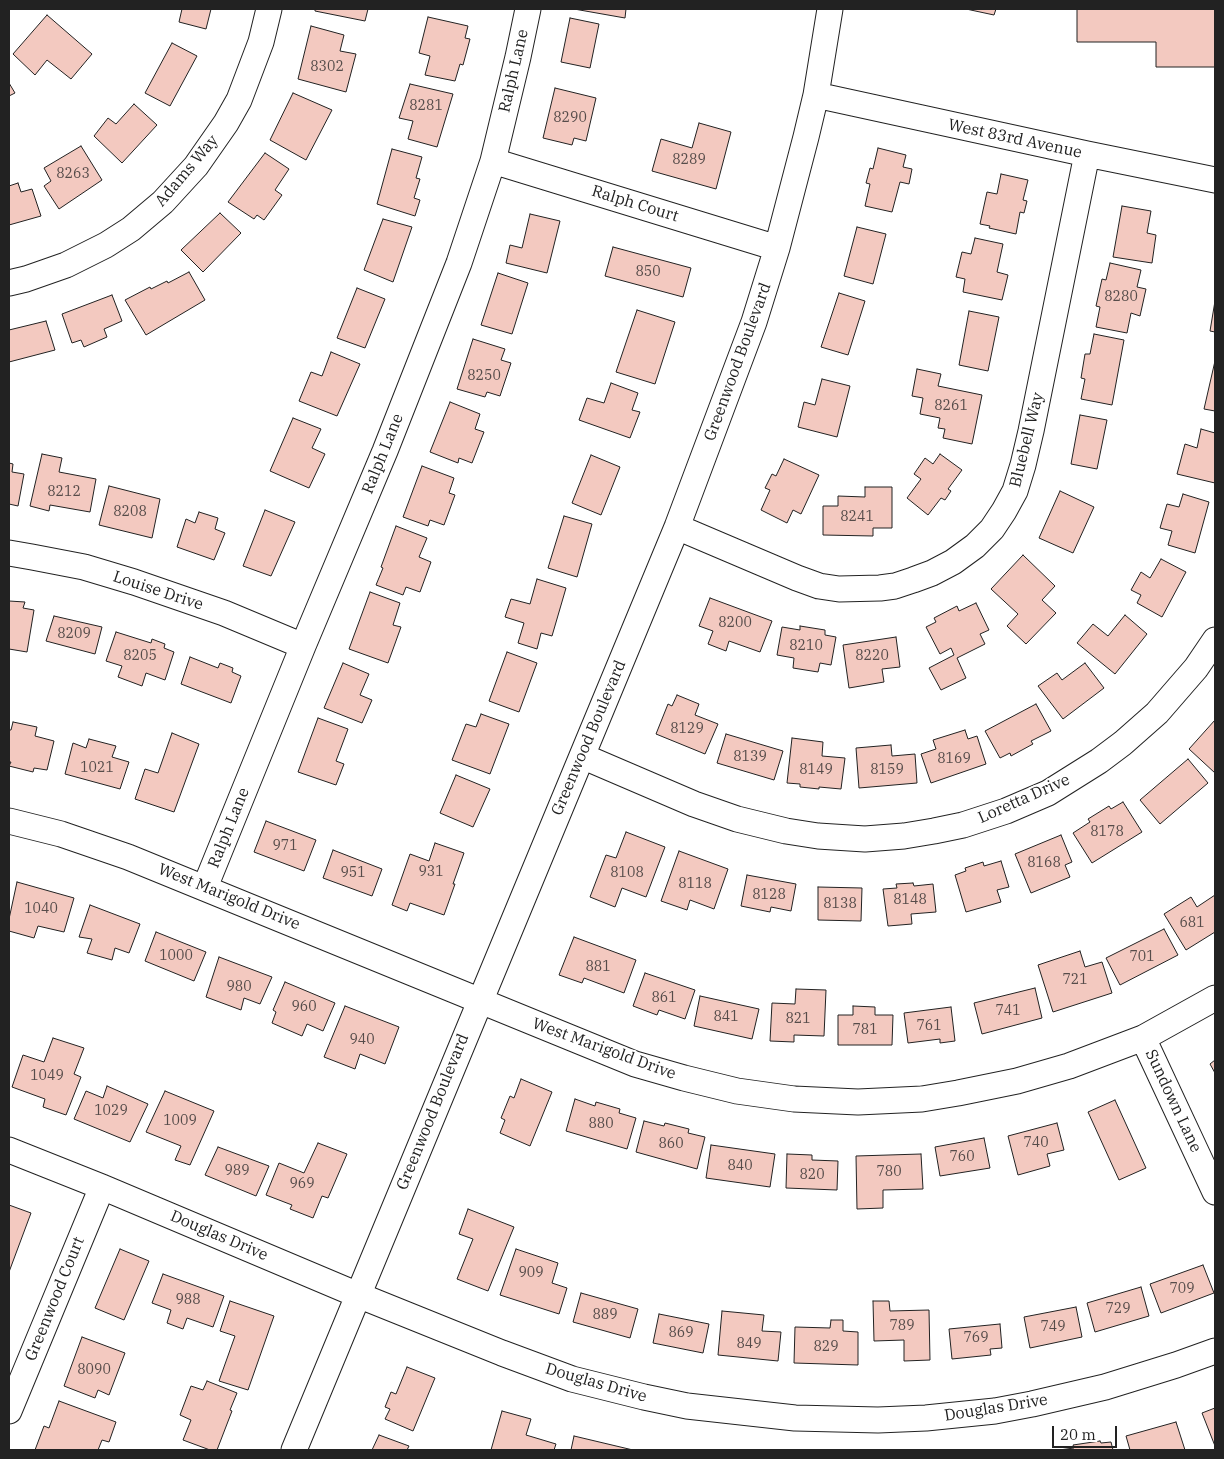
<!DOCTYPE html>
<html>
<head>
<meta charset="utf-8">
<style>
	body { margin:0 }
	#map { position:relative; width:1224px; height:1459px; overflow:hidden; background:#fff; font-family:"IBM Plex Serif",serif }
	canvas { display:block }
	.frame { position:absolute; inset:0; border:10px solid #222; pointer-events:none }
	.scale { position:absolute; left:1052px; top:1426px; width:65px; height:22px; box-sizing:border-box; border:2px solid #222; border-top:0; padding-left:6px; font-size:15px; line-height:18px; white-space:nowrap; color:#222; -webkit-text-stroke:4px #fff; paint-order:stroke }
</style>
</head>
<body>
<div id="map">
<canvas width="1224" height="1459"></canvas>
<div class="frame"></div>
<div class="scale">20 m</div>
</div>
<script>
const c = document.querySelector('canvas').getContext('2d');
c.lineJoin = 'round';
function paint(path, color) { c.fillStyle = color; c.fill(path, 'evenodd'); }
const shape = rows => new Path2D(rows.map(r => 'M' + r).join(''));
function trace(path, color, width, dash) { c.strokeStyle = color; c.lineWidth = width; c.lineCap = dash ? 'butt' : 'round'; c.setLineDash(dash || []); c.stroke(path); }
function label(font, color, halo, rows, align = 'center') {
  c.font = font + ' "IBM Plex Serif",serif'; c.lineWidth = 4; c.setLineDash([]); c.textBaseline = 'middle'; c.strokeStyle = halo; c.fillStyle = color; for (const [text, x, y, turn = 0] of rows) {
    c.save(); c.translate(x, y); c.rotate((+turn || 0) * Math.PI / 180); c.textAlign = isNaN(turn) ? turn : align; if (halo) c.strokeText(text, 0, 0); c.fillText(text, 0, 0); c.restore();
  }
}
const building = shape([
	[182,9,211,9,206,29,179,22,182,9],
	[315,9,368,9,365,21,315,11,315,9],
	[574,9,626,9,625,18,574,9],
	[966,9,996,9,994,15,966,9],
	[1077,9,1215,9,1215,67,1156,67,1156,42,1077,42,1077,9],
	[47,15,92,54,71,79,47,60,35,75,13,54,47,15],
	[428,17,468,26,465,38,470,39,463,65,460,64,455,81,425,75,430,56,419,53,428,17],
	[570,18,599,24,590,68,561,62,570,18],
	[311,26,344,35,340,51,356,54,346,92,298,79,311,26],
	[172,43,197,56,170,106,145,93,172,43],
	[9,83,15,93,9,96,9,83],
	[410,84,453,94,437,147,408,139,413,121,399,118,410,84],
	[555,88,596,98,586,141,574,138,572,145,543,138,555,88],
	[293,93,332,110,306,160,270,140,293,93],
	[134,104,157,125,122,163,94,136,108,118,116,124,134,104],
	[699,123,731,132,716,189,652,171,661,139,692,148,699,123],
	[81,146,102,180,59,209,44,186,51,181,44,168,81,146],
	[878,148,906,155,903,167,912,169,909,184,900,182,892,212,865,206,870,184,866,183,870,168,873,169,878,148],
	[392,149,422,157,416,178,420,179,414,198,420,200,415,216,377,204,392,149],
	[265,153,289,169,275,190,282,195,264,220,257,215,254,219,228,202,265,153],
	[1001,174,1028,180,1023,200,1027,201,1024,213,1020,212,1016,234,989,228,990,226,980,224,987,192,997,194,1001,174],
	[18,183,21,192,32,189,41,216,9,225,9,186,18,183],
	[1122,206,1151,211,1147,233,1156,235,1152,263,1113,257,1122,206],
	[220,213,241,233,203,272,181,250,220,213],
	[530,214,560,221,547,273,506,263,510,245,522,248,530,214],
	[383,219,412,227,393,282,364,270,383,219],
	[857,227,886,234,873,284,844,276,857,227],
	[975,238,1003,244,997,272,1008,275,1002,300,963,292,965,279,956,277,962,252,971,254,975,238],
	[613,247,691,268,683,297,605,276,613,247],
	[1110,263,1141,270,1137,287,1146,289,1140,316,1131,313,1127,333,1096,327,1100,307,1096,306,1102,279,1106,280,1110,263],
	[189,272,205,300,146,335,125,300,150,287,151,289,167,281,168,283,189,272],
	[498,273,528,283,512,334,481,325,498,273],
	[357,288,385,299,365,348,337,338,357,288],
	[839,293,865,301,848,355,821,347,839,293],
	[112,295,122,321,104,329,107,337,84,347,81,340,72,343,62,314,112,295],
	[1215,301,1215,332,1210,331,1215,301],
	[637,310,675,322,655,384,616,372,637,310],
	[969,311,999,317,988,371,959,365,969,311],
	[46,321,55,350,9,362,9,330,46,321],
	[1094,334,1124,340,1112,405,1081,399,1085,379,1081,378,1085,354,1090,354,1094,334],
	[473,339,505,349,501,360,511,363,500,396,487,392,485,397,457,389,473,339],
	[331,352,360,364,337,416,299,401,311,372,322,376,331,352],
	[1215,361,1215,411,1204,409,1215,361],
	[917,369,941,374,938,386,982,395,972,444,943,438,945,429,938,428,940,418,920,414,923,398,912,396,917,369],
	[822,379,850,386,837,437,798,427,804,402,815,405,822,379],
	[611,383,638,393,632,410,640,412,630,438,579,420,587,398,604,403,611,383],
	[450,402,480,414,475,429,484,432,472,463,459,458,458,463,430,452,450,402],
	[1080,415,1107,420,1097,469,1071,464,1080,415],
	[293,418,321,429,312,448,325,454,309,488,270,471,293,418],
	[1201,429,1215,433,1215,483,1177,474,1185,444,1197,448,1201,429],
	[42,454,62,458,59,472,96,479,90,512,50,505,49,511,30,506,42,454],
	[940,454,962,470,948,489,951,491,945,500,941,498,928,515,907,498,921,479,914,474,925,458,933,464,940,454],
	[591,455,620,467,601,515,572,503,591,455],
	[784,459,819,475,801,514,793,510,787,523,761,510,770,490,765,488,772,474,776,476,784,459],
	[9,463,13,464,12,472,24,474,18,506,9,504,9,463],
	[422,466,454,478,449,493,455,495,444,525,430,520,428,526,403,517,422,466],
	[109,486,160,499,152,538,99,525,109,486],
	[865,487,892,487,892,528,873,528,873,536,823,535,823,506,838,506,838,496,865,497,865,487],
	[1060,491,1094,507,1073,553,1039,538,1060,491],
	[1183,494,1209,502,1195,553,1168,545,1172,531,1160,528,1167,504,1179,507,1183,494],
	[265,510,295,522,271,576,243,566,265,510],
	[199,512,218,518,215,529,225,533,214,560,177,547,186,519,195,523,199,512],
	[564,516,592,524,577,577,548,568,564,516],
	[396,526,427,538,419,557,431,562,420,592,406,587,403,595,376,585,383,568,381,567,396,526],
	[1023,555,1055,586,1042,600,1056,613,1026,644,1007,626,1018,614,991,589,1023,555],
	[1161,559,1186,572,1162,617,1137,603,1141,595,1131,590,1141,572,1150,578,1161,559],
	[537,579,566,588,552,636,541,633,537,649,518,643,524,623,505,617,511,599,530,604,537,579],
	[370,592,400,603,393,625,401,627,388,663,349,649,370,592],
	[710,598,772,621,760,652,729,641,726,651,708,644,713,631,699,626,710,598],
	[9,601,25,602,23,608,34,610,27,652,9,649,9,601],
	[976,603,989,630,980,634,985,644,957,658,966,678,941,690,929,668,954,655,951,648,940,654,926,627,936,622,934,618,957,606,959,611,976,603],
	[1125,615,1147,634,1115,674,1077,643,1093,624,1108,636,1125,615],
	[54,616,102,627,95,654,46,641,54,616],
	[800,626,825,630,825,635,836,637,831,665,820,663,818,672,793,668,794,658,777,655,782,627,800,630,800,626],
	[116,632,151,643,152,639,165,644,164,648,174,652,165,680,146,673,142,686,118,677,122,666,106,661,116,632],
	[896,637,900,667,882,669,884,682,849,688,843,645,896,637],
	[507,652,537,663,519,712,489,701,507,652],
	[190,657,218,668,220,663,233,668,232,672,241,676,231,703,181,684,190,657],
	[343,663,369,674,360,695,372,700,362,723,324,708,343,663],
	[1085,663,1104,688,1063,719,1038,686,1057,673,1062,680,1085,663],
	[677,695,699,704,695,715,718,724,705,754,656,734,668,704,672,706,677,695],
	[1036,704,1051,731,1031,741,1033,744,1011,756,1010,753,1000,758,985,731,1036,704],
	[481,714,509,724,490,774,452,760,466,724,476,727,481,714],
	[318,718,348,729,336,761,344,764,336,785,298,772,318,718],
	[1215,720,1215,773,1189,749,1215,720],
	[13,722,37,727,35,736,54,741,47,770,34,768,33,772,9,766,11,762,9,762,9,730,11,730,13,722],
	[965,730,968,739,977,736,986,764,931,783,921,754,936,749,933,740,965,730],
	[172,733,199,744,174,812,135,799,145,769,158,773,172,733],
	[726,734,783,751,774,780,717,763,726,734],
	[792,738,823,742,822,756,845,758,841,789,819,787,819,789,800,787,800,784,787,783,792,738],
	[89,739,116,746,112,757,129,762,120,789,65,774,73,743,86,748,89,739],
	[891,745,892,756,915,754,917,783,859,788,856,748,891,745],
	[1188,759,1208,783,1160,824,1140,800,1188,759],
	[456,775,490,789,473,827,440,813,456,775],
	[1123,802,1142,832,1092,863,1073,833,1090,822,1088,819,1109,806,1111,809,1123,802],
	[266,821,316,840,304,871,254,852,266,821],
	[626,832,665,847,646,897,622,888,615,907,590,897,606,855,616,858,626,832],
	[1061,835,1072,862,1065,865,1070,877,1031,893,1015,854,1061,835],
	[435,843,464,853,453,884,455,884,444,915,410,903,407,911,392,905,410,854,429,861,435,843],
	[333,850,382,869,372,896,323,878,333,850],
	[679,851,728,869,714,909,690,900,687,910,661,901,679,851],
	[1001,861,1009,887,997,890,1001,902,966,912,955,875,966,871,965,868,983,862,984,866,1001,861],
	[747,875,796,884,791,911,771,907,770,912,741,906,747,875],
	[17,882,74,898,64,932,38,926,34,938,9,931,9,919,17,882],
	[913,883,914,886,933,884,936,912,911,914,912,924,888,926,883,889,897,888,896,884,913,883],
	[818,887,862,888,861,921,818,920,818,887],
	[1215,895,1215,932,1186,950,1164,914,1191,897,1197,907,1215,895],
	[90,905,140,924,129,953,115,948,112,960,87,953,92,939,79,937,90,905],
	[1164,929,1178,955,1120,985,1106,958,1164,929],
	[156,932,206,952,194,981,145,961,156,932],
	[574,937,636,960,624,993,584,978,582,983,559,975,574,937],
	[1080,951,1085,967,1102,962,1112,993,1053,1012,1038,965,1080,951],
	[219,957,272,977,260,1004,244,998,241,1010,206,997,219,957],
	[645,973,695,990,685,1019,659,1010,657,1015,633,1006,645,973],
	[285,982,335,1003,323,1031,307,1024,302,1036,272,1023,276,1012,273,1010,285,982],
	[1035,988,1042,1018,982,1034,974,1003,1035,988],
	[796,989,826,990,824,1036,794,1035,794,1042,770,1041,772,1003,795,1004,796,989],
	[700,996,759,1009,752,1039,694,1026,700,996],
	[345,1006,399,1027,385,1064,360,1054,355,1069,324,1057,345,1006],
	[853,1006,875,1007,875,1015,893,1015,892,1045,838,1045,838,1015,853,1015,853,1006],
	[951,1007,955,1041,940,1043,940,1039,908,1043,904,1013,951,1007],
	[53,1038,84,1048,74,1074,81,1077,66,1115,43,1107,45,1099,12,1087,23,1055,44,1062,53,1038],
	[1215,1060,1215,1073,1210,1064,1215,1060],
	[521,1079,552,1092,530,1146,500,1133,505,1120,501,1118,510,1096,514,1098,521,1079],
	[107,1086,148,1104,130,1142,74,1119,86,1091,103,1098,107,1086],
	[165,1091,214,1111,190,1165,175,1160,181,1146,146,1132,165,1091],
	[575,1099,595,1106,596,1102,620,1109,619,1113,636,1118,627,1149,566,1131,575,1099],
	[1115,1100,1146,1168,1119,1180,1088,1112,1115,1100],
	[644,1121,664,1126,665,1123,689,1129,688,1133,705,1137,697,1169,636,1152,644,1121],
	[1057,1123,1064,1150,1047,1154,1050,1166,1018,1175,1008,1136,1057,1123],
	[984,1138,990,1168,940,1176,935,1147,984,1138],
	[318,1143,347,1154,328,1198,322,1196,313,1218,290,1209,292,1205,266,1195,279,1163,304,1173,318,1143],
	[711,1145,775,1154,770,1187,706,1178,711,1145],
	[218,1147,269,1166,256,1196,205,1175,218,1147],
	[787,1154,812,1155,812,1160,838,1161,837,1190,786,1188,787,1154],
	[921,1154,923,1189,883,1190,883,1208,857,1209,856,1156,921,1154],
	[9,1205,31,1213,9,1272,9,1205],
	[468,1209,514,1227,488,1291,457,1279,473,1239,459,1234,468,1209],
	[120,1249,149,1261,124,1320,95,1308,120,1249],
	[516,1249,558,1263,552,1283,567,1288,559,1314,500,1295,516,1249],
	[1203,1265,1214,1293,1161,1313,1150,1284,1203,1265],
	[163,1274,224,1296,213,1327,187,1318,183,1329,167,1323,171,1310,152,1303,163,1274],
	[1141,1287,1149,1316,1095,1332,1087,1303,1141,1287],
	[581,1293,638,1309,630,1338,573,1322,581,1293],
	[230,1301,274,1316,248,1390,219,1381,235,1336,220,1331,230,1301],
	[873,1301,889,1301,890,1311,929,1310,930,1360,904,1361,904,1340,874,1341,873,1301],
	[1076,1307,1082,1337,1030,1348,1024,1317,1076,1307],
	[722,1311,764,1315,762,1331,781,1332,778,1361,718,1355,722,1311],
	[659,1314,709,1324,703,1353,653,1343,659,1314],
	[831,1320,843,1320,843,1331,858,1332,858,1365,794,1363,795,1327,830,1328,831,1320],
	[1000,1324,1002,1348,990,1349,991,1355,952,1359,949,1329,1000,1324],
	[82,1337,125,1353,109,1395,98,1390,95,1398,64,1386,82,1337],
	[407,1367,435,1378,413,1431,385,1419,390,1409,385,1407,391,1392,396,1394,407,1367],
	[207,1381,237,1393,230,1410,232,1411,217,1450,210,1450,183,1440,191,1420,180,1415,191,1386,203,1390,207,1381],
	[59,1401,116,1422,109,1442,102,1440,98,1450,35,1450,44,1426,49,1428,59,1401],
	[1215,1408,1215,1446,1202,1413,1215,1408],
	[502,1411,531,1419,526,1435,556,1444,554,1450,491,1450,502,1411],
	[1176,1422,1185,1450,1130,1450,1126,1436,1176,1422],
	[379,1435,409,1446,407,1450,372,1450,379,1435],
	[574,1436,633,1450,571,1450,574,1436],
	[1100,1441,1101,1443,1111,1442,1113,1450,1059,1450,1074,1448,1073,1445,1100,1441]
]);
paint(building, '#f3c9c0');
trace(building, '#222', 1);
const minor = shape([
	[816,95,1087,154,1215,180],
	[493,161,777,248],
	[9,283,26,279,66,265,106,245,131,229,163,202,196,166,226,123,239,100,261,42,269,9],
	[677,527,797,578,819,586,839,589,880,588,895,586,913,580,932,573,953,562,975,546,992,529,1004,511,1015,491,1023,465,1031,431,1087,154],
	[9,553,32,557,84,567,134,582,224,613,303,646],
	[582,756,694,804,737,819,786,831,818,836,865,839,904,836,934,831,963,825,1006,811,1048,793,1099,761,1123,743,1157,713,1196,668,1215,640],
	[9,821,61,834,128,857,635,1064,684,1078,737,1091,794,1099,858,1102,922,1099,958,1093,1017,1081,1069,1066,1143,1038,1215,998],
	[205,887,303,646,385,451,459,263,493,161,518,57,528,9],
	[1143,1038,1215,1192],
	[9,1150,102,1187,358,1295,502,1353,572,1379,644,1397,687,1406,795,1418,878,1420,926,1418,995,1411,1032,1404,1105,1387,1176,1365,1215,1351],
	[9,1411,102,1187],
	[294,1450,677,527,754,322,777,248,806,137,816,95,830,9]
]);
trace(minor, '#222', 27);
trace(minor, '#fff', 25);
label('14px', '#564c4a', null, [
	["8302",327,67],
	["8281",426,106],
	["8290",570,118],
	["8289",689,160],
	["8263",73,174],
	["850",648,272],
	["8280",1121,297],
	["8250",484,376],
	["8261",951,406],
	["8212",64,492],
	["8208",130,512],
	["8241",857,517],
	["8200",735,623],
	["8209",74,634],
	["8210",806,646],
	["8205",140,656],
	["8220",872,656],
	["8129",687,729],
	["8139",750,757],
	["8169",954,759],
	["1021",97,768],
	["8149",816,770],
	["8159",887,770],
	["8178",1107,832],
	["971",285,846],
	["8168",1044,863],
	["931",431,872],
	["951",353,873],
	["8108",627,873],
	["8118",695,884],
	["8128",769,895],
	["8148",910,900],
	["8138",840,904],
	["1040",41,909],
	["681",1192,923],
	["1000",176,956],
	["701",1142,957],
	["881",598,967],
	["721",1075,980],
	["980",239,987],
	["861",664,998],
	["960",304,1007],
	["741",1008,1011],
	["841",726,1017],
	["821",798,1019],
	["761",929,1026],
	["781",865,1030],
	["940",362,1040],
	["1049",47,1076],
	["1029",111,1111],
	["1009",180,1121],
	["880",601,1124],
	["740",1036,1143],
	["860",671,1144],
	["760",962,1157],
	["840",740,1166],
	["989",237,1171],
	["780",889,1172],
	["820",812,1175],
	["969",302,1184],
	["909",531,1273],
	["709",1182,1289],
	["988",188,1300],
	["729",1118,1309],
	["889",605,1315],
	["789",902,1326],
	["749",1053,1327],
	["869",681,1333],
	["769",976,1338],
	["849",749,1344],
	["829",826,1347],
	["8090",94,1370]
]);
label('16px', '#222', '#fff', [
	["Ralph Lane",514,71,-77],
	["West 83rd Avenue",1015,139,12],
	["Adams Way",187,171,-50],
	["Ralph Court",635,204,17],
	["Greenwood Boulevard",738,362,-70],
	["Bluebell Way",1027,440,-76],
	["Ralph Lane",383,454,-68],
	["Louise Drive",158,591,18],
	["Greenwood Boulevard",589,738,-67],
	["Loretta Drive",1024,799,-24],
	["Ralph Lane",229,828,-68],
	["West Marigold Drive",229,897,22],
	["West Marigold Drive",604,1049,20],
	["Sundown Lane",1173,1101,65],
	["Greenwood Boulevard",433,1112,-68],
	["Douglas Drive",219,1236,23],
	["Greenwood Court",55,1299,-68],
	["Douglas Drive",596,1383,16],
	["Douglas Drive",996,1408,-9]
]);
</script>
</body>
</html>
